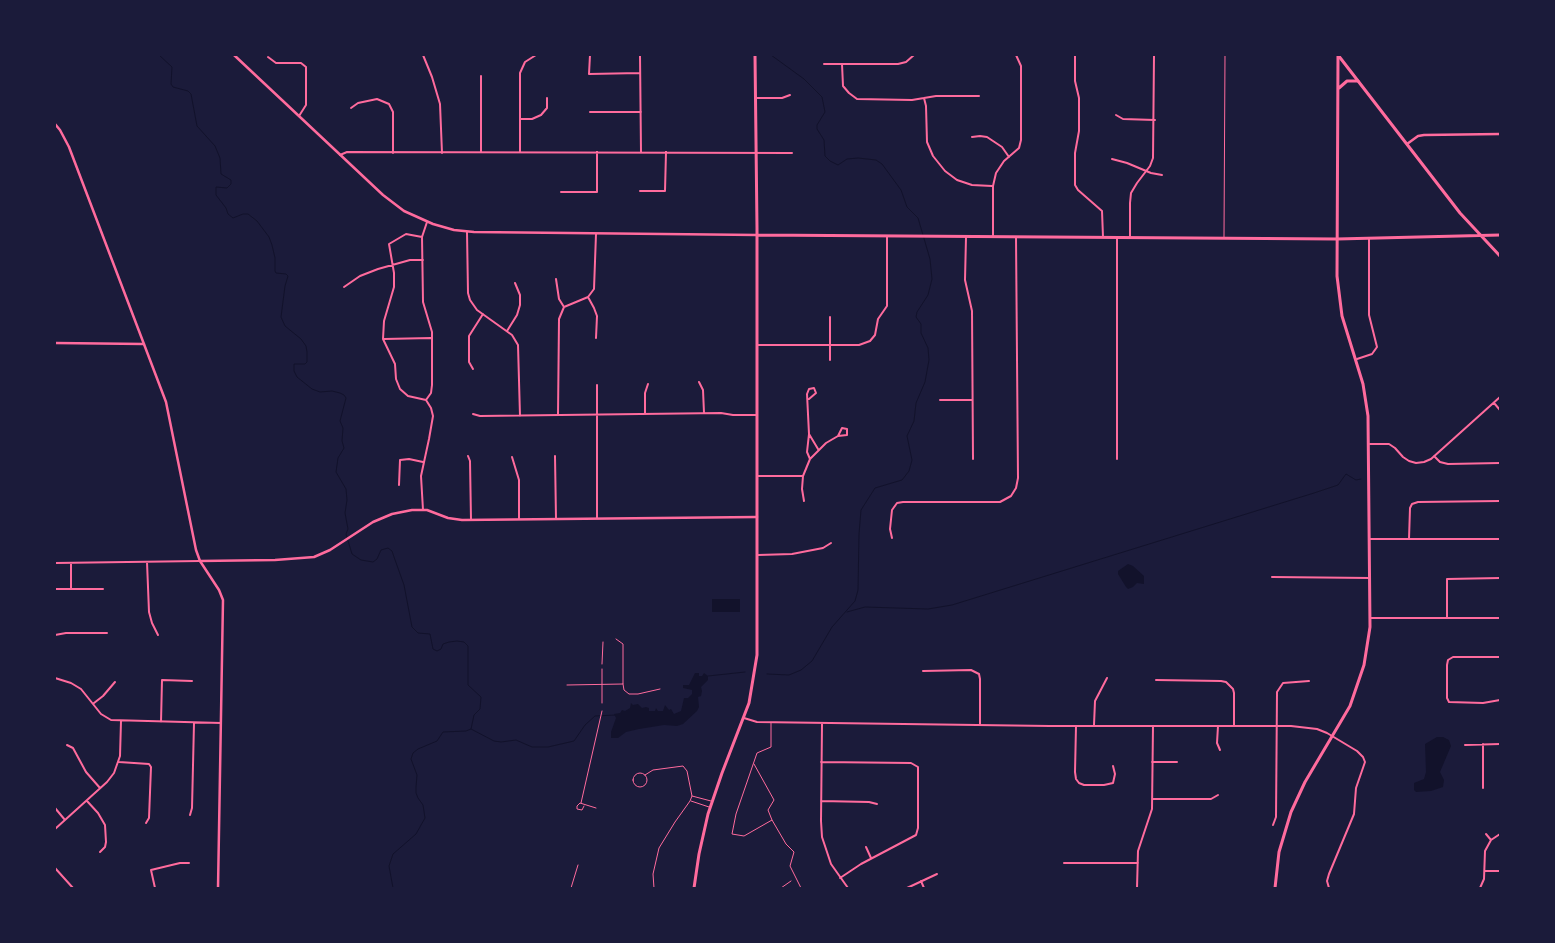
<!DOCTYPE html>
<html>
<head>
<meta charset="utf-8">
<style>
	body { margin:0 }
	#map { position:relative; width:1555px; height:943px; overflow:hidden; background:#1b1b3a; font-family:Commissioner,sans-serif }
	canvas { display:block }
	.frame { position:absolute; inset:0; border:56px solid #1b1b3a; pointer-events:none }
</style>
</head>
<body>
<div id="map">
<canvas width="1555" height="943"></canvas>
<div class="frame"></div>
</div>
<script>
const c = document.querySelector('canvas').getContext('2d');
c.lineJoin = 'round';
function paint(path, color) { c.fillStyle = color; c.fill(path, 'evenodd'); }
const shape = rows => new Path2D(rows.map(r => 'M' + r).join(''));
function trace(path, color, width, dash) { c.strokeStyle = color; c.lineWidth = width; c.lineCap = dash ? 'butt' : 'round'; c.setLineDash(dash || []); c.stroke(path); }
paint(shape([
	[1128,564,1133,566,1144,576,1144,584,1137,583,1133,587,1128,589,1126,587,1118,574,1118,571],
	[712,599,740,599,740,612,712,612],
	[695,673,699,673,699,676,702,676,704,673,708,676,708,680,701,687,702,691,701,696,698,697,699,707,697,711,683,724,677,726,664,725,639,729,626,732,618,738,611,738,611,732,616,718,614,714,620,713,622,710,625,711,630,708,631,703,633,705,638,704,642,708,646,707,649,708,649,711,655,711,656,708,658,711,663,711,665,705,669,710,671,709,674,714,681,711,684,698,688,698,692,694,692,690,683,688,683,685,689,685],
	[1437,737,1443,737,1449,740,1451,746,1440,772,1444,780,1443,787,1431,791,1416,792,1414,790,1414,783,1424,779,1426,772,1425,744]
]), '#12122b');
trace(shape([
	[159,55,172,67,171,84,173,87,188,91,191,94,197,126,215,146,220,158,221,174,231,180,231,184,227,188,216,187,216,195,226,208,228,214,233,218,243,214,248,214,257,221,269,237,272,245,275,258,275,271,276,273,286,274,288,276,285,286,281,317,285,326,301,339,306,346,307,352,307,362,305,364,294,364,294,371,297,377,312,389,320,392,332,391,340,393,344,395,346,398,340,421,343,428,342,441,344,448,338,458,336,472,346,489,347,500,345,513,348,529,346,534,352,554,361,560,373,562,377,559,381,550,388,548,392,551,394,557,404,585,412,627,418,633,430,634,433,649,437,651,441,649,443,644,449,642,457,641,464,642,468,646,468,685,481,697,480,709,474,715,471,729,466,731,443,732,437,741,418,749,413,753,411,759,417,775,416,787,416,793,418,798,423,805,425,818,416,834,393,854,389,866,393,888],
	[847,612,865,607,928,609,952,605,1314,493,1338,485,1346,474,1356,480,1361,479],
	[767,674,789,675,801,670,812,661,832,627,855,601,858,590,859,534,861,510,875,488,902,480,909,471,912,460,907,436,914,421,916,403,925,382,929,360,928,348,921,333,921,324,916,317,917,312,928,295,932,279,930,259,918,218,907,207,901,190,882,164,876,160,858,158,847,159,838,165,830,161,825,156,824,140,817,129,817,125,825,112,822,97,804,79,771,55],
	[708,676,745,672],
	[471,729,494,741,501,742,516,740,532,747,548,747,574,741,585,725,595,716,616,715]
]), '#12122b', 1);
trace(shape([
	[1224,237,1225,55],
	[771,723,771,747,757,753,736,814,732,834,744,836,772,820,786,844,794,852,790,866,801,888],
	[754,764,774,800,768,810,772,820],
	'633 780a7 7 0 1 1 14 0a7 7 0 1 1-14 0Z',
	[645,775,653,770,683,766,687,771,692,796,690,801,675,822,659,848,653,874,654,888],
	[692,796,711,801],
	[691,801,709,807],
	[781,888,791,881]
]), '#ff6b9d', 1);
trace(shape([
	[602,664,603,642],
	[602,669,602,703],
	[623,684,624,690,629,694,638,694,660,689],
	[567,685,623,684,623,644,616,639],
	[581,803,602,711],
	[584,806,582,810,577,809,577,806,580,803,596,808],
	[571,888,578,865]
]), '#ff6b9d', 1);
trace(shape([
	[423,55,432,77,440,104,442,153],
	[590,55,589,74,640,73],
	[640,55,641,152],
	[1075,55,1075,81,1079,98,1079,131,1075,153,1075,185,1078,190,1102,211,1103,237],
	[268,57,276,63,301,63,306,67,306,105,299,116],
	[824,64,898,64,906,62,914,55],
	[842,64,843,86,849,93,857,99,912,100,936,96,979,96],
	[481,76,481,152],
	[755,98,782,98,790,95],
	[924,98,926,106,927,142,933,156,945,171,957,180,972,185,992,186],
	[351,108,358,103,377,99,389,104,393,112,393,153],
	[590,112,641,112],
	[1116,115,1123,119,1155,120],
	[520,119,532,119,541,115,547,108,547,98],
	[972,137,980,136,987,137,1002,147,1009,157],
	[520,152,520,73,525,62,536,55],
	[340,155,347,152,792,153],
	[1112,159,1127,163,1151,173,1162,175],
	[640,191,665,191,666,152],
	[561,192,597,192,597,152],
	[467,232,468,293,470,300,477,310,512,335,518,345,520,416],
	[993,236,993,186,996,173,1004,161,1019,148,1021,140,1021,66,1016,55],
	[422,237,406,234,389,244,394,273,394,287,384,321,383,339,395,364,396,379,400,389,408,396,426,400],
	[966,237,965,280,972,311,973,459],
	[1117,237,1117,459],
	[1130,237,1130,203,1131,193,1137,183,1150,166,1153,158,1154,55],
	[556,279,559,299,564,307],
	[344,287,360,276,378,269,410,260,423,260],
	[588,297,594,308,597,316,596,338],
	[564,307,588,297,594,289,596,234],
	[507,331,517,315,520,305,520,295,515,283],
	[384,339,431,338],
	[758,345,859,345,870,341,875,335,878,319,887,306,887,236],
	[1357,359,1372,354,1377,347,1369,315,1369,238],
	[830,360,830,317],
	[473,369,469,362,469,336,483,314],
	[699,382,703,390,704,413],
	[809,399,816,393,814,388,809,389,807,394,809,434,807,452,810,459],
	[426,400,431,393,432,385,432,332,423,302,422,237,427,222],
	[940,400,972,400],
	[1494,403,1500,410],
	[473,414,480,416,721,413,733,415,757,415],
	[645,414,645,393,648,384],
	[558,415,559,319,564,307],
	[809,434,818,449],
	[1370,444,1389,444,1395,448,1403,457,1409,461,1416,463,1424,462,1431,459,1500,397],
	[468,456,470,461,471,520],
	[555,456,556,519],
	[1434,456,1440,462,1448,464,1500,463],
	[512,457,519,480,519,519],
	[758,476,803,476],
	[399,485,400,460,409,459,423,462],
	[804,501,802,489,803,476,810,459,826,443,838,436,847,435,847,429,842,428,838,436],
	[423,510,421,476,429,439,433,416,431,408,426,400],
	[597,518,597,385],
	[892,538,890,529,892,510,897,503,903,502,1000,502,1011,496,1016,488,1018,478,1016,237],
	[1370,539,1500,539],
	[1409,539,1410,508,1412,504,1418,502,1500,501],
	[758,555,792,554,823,548,831,543],
	[147,562,149,612,152,623,158,635],
	[55,563,200,561],
	[71,564,71,589],
	[1272,577,1370,578],
	[55,589,103,589],
	[1370,618,1500,618],
	[1447,618,1447,579,1500,578],
	[55,635,66,633,107,633],
	[1500,657,1453,657,1448,660,1447,665,1447,698,1449,702,1483,703,1500,700],
	[923,671,971,670,979,674,980,679,980,725],
	[55,678,71,683,81,689,101,714,111,720,221,723],
	[1156,680,1221,681,1226,682,1233,689,1234,693,1234,726],
	[94,703,103,696,115,682],
	[744,718,757,722,1050,726,1291,726,1317,729,1327,733,1357,751,1363,757,1365,762,1356,788,1354,814,1329,874,1327,881,1329,888],
	[161,722,162,680,192,681],
	[822,724,821,821,822,837,831,864,848,888],
	[1094,725,1095,701,1107,678],
	[1076,726,1075,772,1076,779,1079,783,1084,785,1104,785,1113,783,1115,774,1113,766],
	[1218,726,1217,743,1220,750],
	[1483,744,1483,788],
	[67,745,73,748,86,772,100,788],
	[1465,745,1500,744],
	[119,762,149,764,151,767,149,818,146,823],
	[821,762,911,763,918,767,918,828,916,835,861,864,840,878],
	[1152,762,1177,762],
	[1152,799,1211,799,1218,795],
	[87,801,98,813,105,825,106,842,105,847,100,852],
	[821,801,869,802,877,804],
	[55,808,65,820],
	[190,815,192,808,194,723],
	[1273,825,1276,817,1277,692,1283,683,1309,681],
	[55,829,107,782,114,773,120,756,121,721],
	[1486,834,1491,840],
	[866,847,871,858],
	[1064,863,1138,863],
	[55,868,73,888],
	[1485,871,1500,871],
	[921,881,924,888],
	[155,888,151,870,180,863,189,863],
	[907,888,937,874],
	[1137,888,1138,851,1152,809,1153,726],
	[1480,888,1484,879,1485,851,1491,840,1500,834]
]), '#ff6b9d', 2);
trace(shape([
	[234,55,383,195,404,211,433,224,454,230,474,232,757,235],
	[1407,144,1418,136,1424,135,1500,134],
	[55,343,144,344],
	[200,561,275,560,314,557,330,550,373,522,392,514,412,510,427,510,448,518,462,520,757,517]
]), '#ff6b9d', 2.5);
trace(shape([
	[55,124,60,130,69,147,166,402,196,550,200,561,219,590,223,600,218,888]
]), '#ff6b9d', 2.5);
trace(shape([
	[1338,55,1460,213,1500,256],
	[757,235,1337,239,1500,235],
	[694,888,699,854,708,814,722,773,749,703,757,655,757,228,755,55]
]), '#ff6b9d', 3);
trace(shape([
	[1339,88,1347,81,1358,81],
	[1275,888,1279,852,1291,812,1305,782,1350,706,1364,665,1370,627,1368,416,1363,384,1342,316,1337,276,1338,55]
]), '#ff6b9d', 3);
</script>
</body>
</html>
